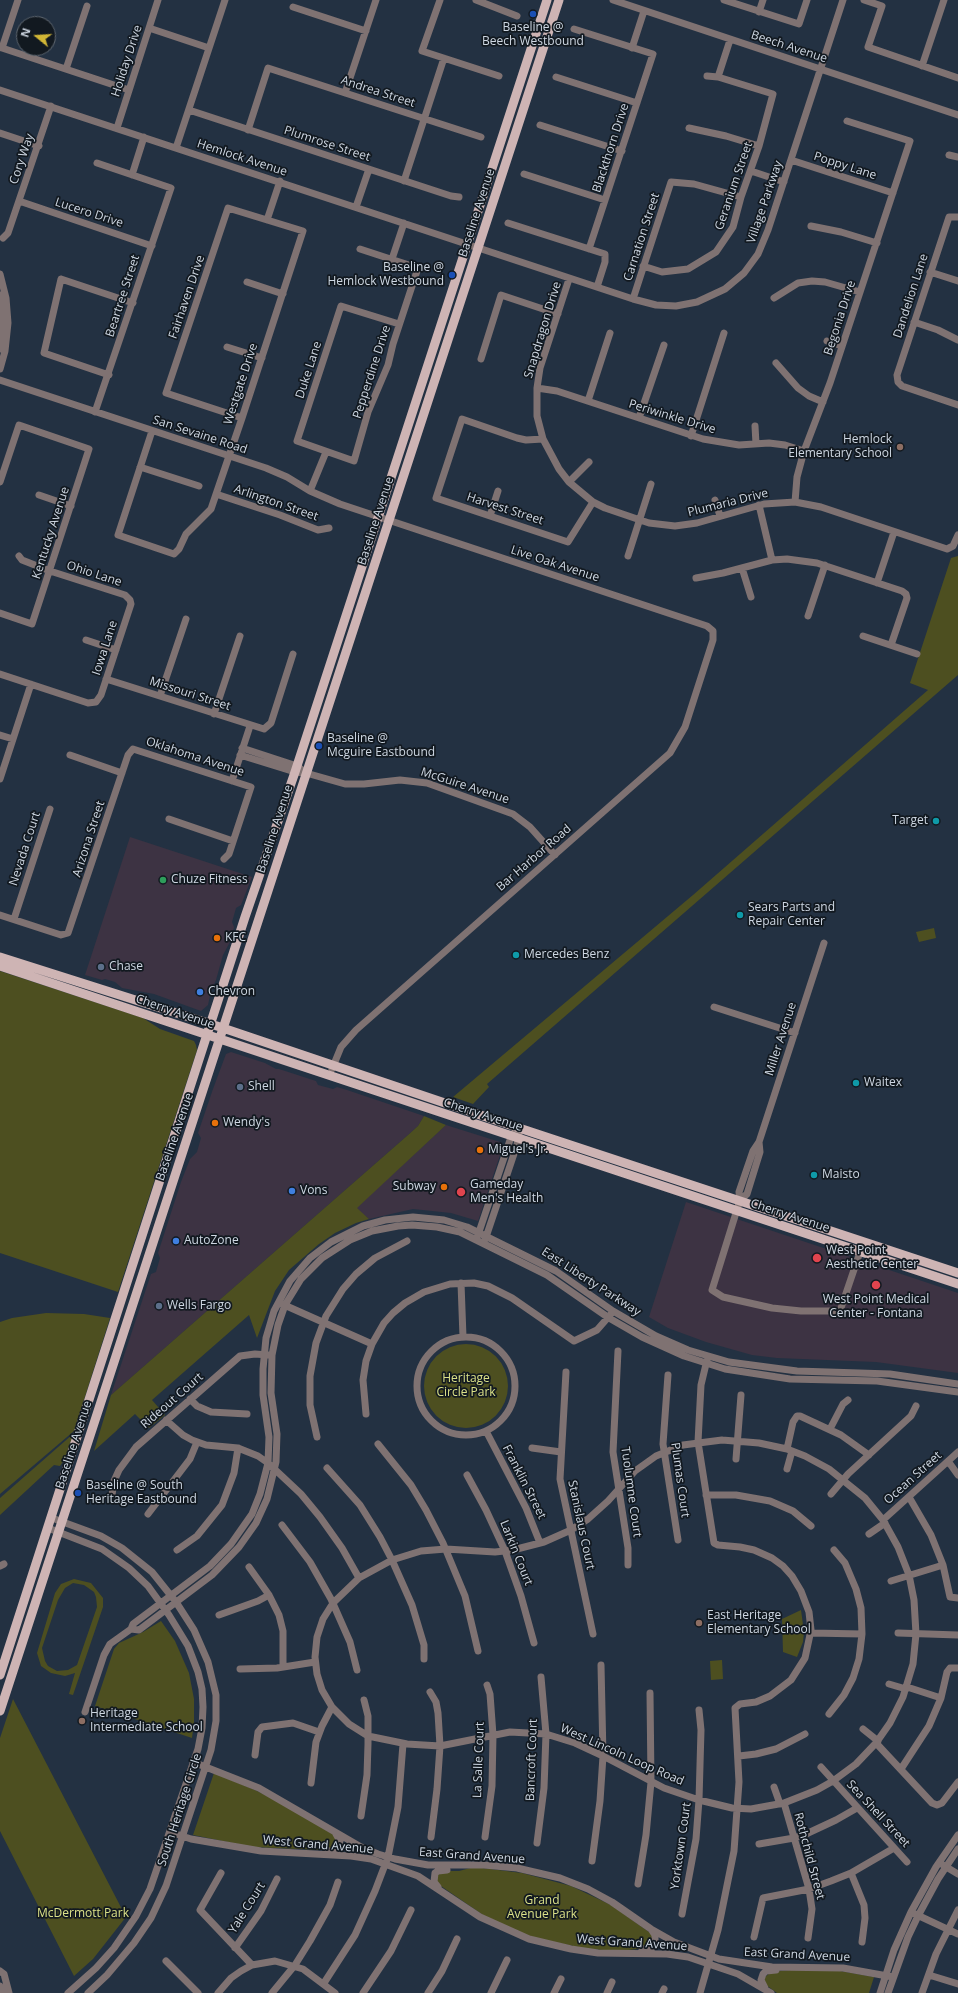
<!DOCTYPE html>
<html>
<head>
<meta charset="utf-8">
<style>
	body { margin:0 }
	#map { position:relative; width:958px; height:1993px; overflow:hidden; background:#233142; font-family:"Open Sans",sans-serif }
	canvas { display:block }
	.north { position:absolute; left:16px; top:16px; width:40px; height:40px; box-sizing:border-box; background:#121920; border:1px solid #5d656e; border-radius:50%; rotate:288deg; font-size:11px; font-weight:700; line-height:16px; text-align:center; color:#ced7e2 }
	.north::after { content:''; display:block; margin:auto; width:14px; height:18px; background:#d2b736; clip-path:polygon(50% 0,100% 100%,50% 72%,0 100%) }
</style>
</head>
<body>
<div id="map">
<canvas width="958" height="1993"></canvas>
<div class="north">N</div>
</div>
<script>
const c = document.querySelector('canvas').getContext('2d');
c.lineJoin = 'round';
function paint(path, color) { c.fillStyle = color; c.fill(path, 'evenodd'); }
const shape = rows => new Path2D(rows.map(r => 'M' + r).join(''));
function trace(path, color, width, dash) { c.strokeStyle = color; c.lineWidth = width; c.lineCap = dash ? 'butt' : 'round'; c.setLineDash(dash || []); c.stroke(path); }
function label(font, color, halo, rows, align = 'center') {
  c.font = font + ' "Open Sans",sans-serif'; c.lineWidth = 3.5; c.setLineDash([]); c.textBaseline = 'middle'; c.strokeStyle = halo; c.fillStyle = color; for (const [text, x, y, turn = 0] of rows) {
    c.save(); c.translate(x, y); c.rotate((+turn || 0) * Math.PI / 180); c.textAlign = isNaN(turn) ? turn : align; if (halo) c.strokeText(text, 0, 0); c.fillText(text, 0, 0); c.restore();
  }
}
paint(shape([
	[130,837,252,877,241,905,236,908,232,922,234,927,231,940,223,955,216,980,211,991,208,1005,201,1011,154,994,122,988,115,982,105,979,102,980,85,975],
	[231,1052,265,1063,276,1069,279,1069,316,1081,318,1085,333,1089,337,1087,347,1090,424,1116,418,1126,408,1135,111,1395,151,1274,156,1272,160,1258,158,1253,181,1182,190,1159,197,1152,201,1138,198,1133,213,1089,226,1054],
	[446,1125,500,1142,503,1146,478,1221,451,1213,413,1209,369,1219,356,1208],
	[686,1202,958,1293,958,1373,876,1362,777,1358,752,1355,706,1342,668,1328,649,1317]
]), '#3d3343');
paint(shape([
	[958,556,958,675,487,1084,489,1087,473,1104,453,1097,693,895,928,690,910,683,951,558],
	[934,928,936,938,919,942,916,932],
	[0,971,143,1018,160,1029,194,1041,196,1045,197,1050,118,1292,0,1253],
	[424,1116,446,1125,357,1208,369,1219,356,1223,335,1233,319,1244,289,1270,275,1291,257,1338,249,1315,152,1400,165,1415,149,1428,135,1414,94,1451,111,1395,408,1135,418,1126],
	[46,1313,84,1314,110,1318,74,1431,0,1494,0,1322,12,1318],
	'424 1386a42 42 0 1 1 84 0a42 42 0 1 1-84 0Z',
	[73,1434,66,1457,60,1466,54,1465,0,1515,0,1498],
	[74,1579,91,1583,103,1598,103,1607,73,1695,69,1694,75,1673,65,1676,51,1673,41,1666,37,1653,55,1593,61,1584],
	[73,1583,84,1585,94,1592,96,1597,97,1607,77,1665,68,1670,57,1671,48,1666,45,1661,42,1648,58,1600,65,1588],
	[801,1610,804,1632,803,1642,797,1657,783,1652,782,1619],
	[161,1621,175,1641,189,1673,194,1699,194,1722,192,1738,95,1706,114,1649,119,1643,143,1632],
	[722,1660,723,1679,711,1680,710,1661],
	[13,1699,126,1917,93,1959,74,1976,0,1831,0,1738],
	[214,1773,255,1790,291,1808,334,1835,337,1841,335,1847,323,1850,252,1847,193,1835],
	[474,1867,522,1873,571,1886,611,1905,649,1932,653,1936,652,1945,647,1948,619,1951,588,1949,539,1939,519,1933,486,1917,438,1884,436,1877,442,1871,459,1871],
	[801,1969,840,1971,874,1977,869,1993,777,1993,766,1985,764,1978,771,1972]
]), '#4d4f20');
trace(shape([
	[18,0,2,48,129,90],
	[440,0,422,51,499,76],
	[476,0,517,16],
	[613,0,958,115],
	[724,0,799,24,807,0],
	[864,0,882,6,868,47,958,78],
	[293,7,366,31],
	[759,12,763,0],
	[149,28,209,48],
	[574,29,653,54,589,249],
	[632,48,644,11],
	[922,66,944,0],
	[66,69,87,6],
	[556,77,637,103],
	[718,77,730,40],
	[0,90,633,299,656,305,676,306,697,302,725,289,744,273,758,254,768,230,843,0],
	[345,93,376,0],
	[189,110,451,196,459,197],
	[540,125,622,151],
	[117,128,158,0],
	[689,128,726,136,759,146],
	[248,130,268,68,481,137],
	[0,133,39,146],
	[176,148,225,0],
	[949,155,958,157],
	[791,160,893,193],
	[751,171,784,182],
	[524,174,605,200],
	[132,175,144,137],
	[404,181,444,58],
	[19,201,152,246],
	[356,207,369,169],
	[958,217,949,217,897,375,898,382,902,386,958,405],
	[267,220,280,181],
	[508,223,605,254,605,262,597,287],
	[811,226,841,232,877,243],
	[3,238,8,233,51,106],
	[360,249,418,268,393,344,388,365,368,412,354,461,297,441,341,306,399,324],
	[392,259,404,223],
	[643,266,662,272,688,269,716,252,733,227,741,197,759,146,773,94,718,77,707,76],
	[930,272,958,281],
	[0,274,6,298,8,323,5,351,0,369],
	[569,279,540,368,537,388,537,416,543,439,559,469,569,482,593,502,605,508,649,523,675,526,697,523,764,504,795,502,821,507,947,549,953,546,958,535],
	[247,282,283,294],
	[0,295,3,324,0,349],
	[774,298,798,283,812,281,825,282,860,292],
	[633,299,671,182,694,184,741,197],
	[914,322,938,330,958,340],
	[827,341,842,346],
	[227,347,262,358],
	[481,359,501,295,558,314],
	[776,363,798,388,809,396,823,402],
	[109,375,44,353,61,279,133,303],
	[0,380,266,468,287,477,310,491,340,504,707,626,713,631,713,640,685,727,670,753,356,1030,341,1047,332,1069],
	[537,388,557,391,703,439,739,445,769,443,785,445,804,451],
	[588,401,610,333],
	[95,412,171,188,97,163],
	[639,418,664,345],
	[755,426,756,444],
	[152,431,118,535,174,554,179,549,186,534,211,509,242,418,303,231,228,208,166,393,242,418],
	[691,436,724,333],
	[543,439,526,440,517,438,462,419,436,498,568,542,593,502],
	[140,467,199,486],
	[0,482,19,425,89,449,32,624,0,613],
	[569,482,589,462],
	[310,491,326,452],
	[216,494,280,515,318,530,329,528],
	[39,495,71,506],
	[715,500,720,516],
	[795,502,797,477,804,451,830,383,910,141,847,121],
	[759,505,772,560],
	[490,516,498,491],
	[628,556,651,484],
	[742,568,751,597],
	[696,578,723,573,772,560,787,559,817,563,902,591,906,594,907,598,891,645],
	[877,583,894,532],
	[808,616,825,565],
	[863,636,917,654],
	[86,640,116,650],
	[0,674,88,703,96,702,101,695,131,604,130,600,125,595,50,571,22,560,19,556],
	[106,679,264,729,271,723,293,654],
	[160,696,186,619],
	[214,714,240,636],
	[0,735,13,739],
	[242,748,297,766,301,769],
	[70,755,122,773],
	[240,755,295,772,306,773,345,784,364,784,400,780,427,783,513,814,530,827,555,855],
	[0,779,31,684],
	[232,781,250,726],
	[169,819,233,841],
	[0,915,61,935,68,933,128,755,133,749,251,787,229,854,224,859],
	[14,919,50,809],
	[824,943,759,1142,753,1151,739,1192,740,1200,712,1290,723,1297,772,1308,801,1311,840,1311,860,1252],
	[714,1007,795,1033],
	[740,1200,747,1194,760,1152,759,1142],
	[478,1235,511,1137,515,1132],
	[485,1240,517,1145,519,1134],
	[461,1283,463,1337],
	[282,1304,372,1344],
	'417 1386a49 49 0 1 1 98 0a49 49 0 1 1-98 0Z',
	[618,1351,613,1452,628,1548,628,1565],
	[566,1372,560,1479,593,1634],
	[668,1375,663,1444,678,1540],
	[190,1399,197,1406,211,1412,247,1414],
	[366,1414,363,1380,366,1361,372,1344,384,1323,393,1313,405,1303,424,1292,450,1284,474,1283,488,1286,512,1298,574,1341,597,1330,611,1314],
	[166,1420,183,1435,192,1440,206,1445,238,1448,258,1456,268,1463,301,1494,320,1517,342,1548,359,1578],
	[830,1429,843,1404,848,1400],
	[486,1431,526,1508,540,1543],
	[317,1437,310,1405,310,1376,316,1343,326,1316,343,1289,356,1274,375,1258,407,1241],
	[722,1440,759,1443,787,1449,805,1456,829,1469,865,1498,883,1520,898,1547,909,1575,914,1600,916,1634,913,1664,903,1697,890,1723,876,1743,856,1764,833,1781,817,1790,784,1803,751,1809,732,1808,699,1800,664,1788,603,1756,575,1743,546,1734,510,1732,440,1746,407,1744,368,1736,349,1724,332,1707,322,1690,317,1674,315,1657,317,1637,323,1619,333,1603,359,1578,392,1560,421,1551,446,1549,495,1552,513,1550,544,1542,571,1530,588,1519,608,1501,635,1471,656,1456,683,1445,722,1440],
	[378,1444,411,1485,426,1510,443,1543,465,1596,478,1651],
	[532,1448,561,1452],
	[787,1449,793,1422,797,1416,800,1416,841,1435,869,1455],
	[736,1459,741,1395],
	[948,1461,958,1475],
	[327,1468,360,1505,380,1537,392,1560,412,1605,424,1645,424,1659],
	[787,1469,792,1451],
	[467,1475,486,1510,505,1551,521,1596,534,1643],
	[831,1494,848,1474,911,1416,916,1406],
	[112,1495,114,1481,119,1470,136,1447,240,1356,255,1354,268,1355],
	[706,1495,736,1495,770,1501,793,1511,811,1526],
	[909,1497,931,1535,943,1565,950,1597,958,1598],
	[148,1514,190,1459,197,1442],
	[52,1518,101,1536,122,1548,152,1572,176,1602,194,1630,208,1662,216,1695,216,1721,211,1750,166,1886,151,1918,134,1943,107,1975,88,1993],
	[883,1520,958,1452],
	[282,1525,310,1562,331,1599,350,1642,357,1670],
	[48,1528,102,1549,129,1568,148,1586,169,1615,188,1646,198,1672,202,1689,203,1707,202,1728,198,1749,150,1889,136,1916,114,1948,96,1968,68,1993],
	[869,1534,885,1523],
	[177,1550,197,1536,222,1505,234,1473,238,1448],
	[0,1566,4,1564],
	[249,1567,269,1595,279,1615,283,1631,283,1667],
	[891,1581,943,1565],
	[219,1615,258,1601,269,1595],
	[131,1629,139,1630,212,1575,239,1547,256,1523,267,1499,276,1462,277,1434,271,1393,272,1355,278,1325,285,1305,301,1279,322,1258,350,1240,372,1231,398,1226,412,1225,437,1227,460,1232,547,1275,609,1318,642,1337,684,1356,725,1369,790,1379,877,1381,958,1392],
	[811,1633,862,1634],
	[898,1633,958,1635],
	[240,1669,277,1668,315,1662],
	[889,1684,906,1689],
	[907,1687,941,1698],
	[430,1692,436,1702,438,1713,440,1746,437,1789,431,1837],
	[85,1712,104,1655,110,1644,131,1629,133,1624,210,1566,231,1544,252,1514,260,1494,268,1463,269,1437,263,1395,263,1369,266,1338,274,1311,290,1281,310,1258,331,1242,363,1226,385,1220,413,1217,444,1220,467,1227,556,1271,613,1311,656,1336,688,1350,729,1362,797,1371,890,1374,958,1384],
	[829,1714,844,1695,853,1678,859,1659,862,1634,861,1608,856,1589,845,1563,834,1550],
	[863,1729,878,1741],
	[876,1743,932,1803,937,1805,942,1803,958,1782],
	[255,1755,258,1732,262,1727,293,1723,319,1732],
	[739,1756,756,1754,776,1749,805,1734],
	[193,1762,259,1788,361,1847,378,1854,395,1859,428,1865,484,1865,517,1868,560,1878,588,1889,612,1902,651,1929,674,1942,719,1959,772,1967,843,1968,893,1977],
	[821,1767,907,1862],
	[901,1769,929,1726,941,1698,947,1672,950,1668,958,1668],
	[311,1783,316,1742,322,1726,332,1707],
	[774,1787,780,1804],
	[784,1803,809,1889,812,1909,808,1938],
	[361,1816,367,1775,368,1744,368,1716,364,1700],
	[170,1832,191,1839,261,1851,351,1856,371,1859,418,1876,480,1917,529,1939,571,1949,598,1953,667,1954,688,1957,738,1974,771,1993],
	[485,1837,492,1786,493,1735,490,1694,487,1685],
	[537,1843,544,1788,546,1734,541,1677],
	[759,1844,794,1838,806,1834,836,1820,857,1808],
	[327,1851,335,1851,338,1848,340,1841,336,1834],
	[592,1861,600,1801,603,1756,601,1665],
	[943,1865,958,1874],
	[221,1873,200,1910,252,1965],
	[851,1873,864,1905,865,1918,862,1942],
	[638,1884,646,1835,651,1782,650,1693],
	[438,1887,434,1882,435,1873,438,1871,447,1870],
	[682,1914,696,1839,699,1800,701,1730,699,1710],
	[915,1914,958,1934],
	[754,1937,763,1898,809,1889,831,1881,851,1873,894,1848],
	[235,1948,261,1911,277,1879],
	[642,1949,651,1949,655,1945,655,1935,651,1929],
	[166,1961,198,1993],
	[0,1971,4,1974,9,1993],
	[929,1975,958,1984],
	[324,1983,355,1935,375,1891,388,1857,398,1807,403,1744],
	[0,1986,2,1993],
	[765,1988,761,1980,763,1974,766,1971,776,1970],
	[218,1993,231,1978,241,1971,252,1965,275,1961,303,1969,335,1993],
	[272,1993,295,1965,310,1941,330,1905,338,1882],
	[363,1993,391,1951,411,1910],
	[428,1993,442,1971,457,1939],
	[491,1993,507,1960],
	[554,1993,561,1979],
	[607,1993,612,1982],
	[662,1993,664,1989],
	[700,1993,718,1930,734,1851,739,1782,735,1708,740,1704,756,1702,770,1696,791,1680,805,1658,811,1630,809,1612,801,1591,792,1576,783,1566,772,1558,754,1550,740,1547,718,1545,714,1543,698,1442,701,1385,707,1360],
	[880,1993,894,1950,911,1912,936,1867,958,1835],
	[888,1993,908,1937,918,1916,938,1879,958,1849],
	[922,1993,936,1954,958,1910]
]), '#7f7272', 7);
trace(shape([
	[0,957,211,1024,510,1125,958,1273],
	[0,966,958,1284],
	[0,1675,245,917,295,772,547,0],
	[0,1711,559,0]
]), '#ceb4b4', 9);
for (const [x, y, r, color] of [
	[533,14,4,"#1a4fb4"],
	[452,275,4,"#1a4fb4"],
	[900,447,4,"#8d6e63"],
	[319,746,4,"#1a4fb4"],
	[936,821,4,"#0f9aa8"],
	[163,880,4,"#2e9e5b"],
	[740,915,4,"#0f9aa8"],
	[217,938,4,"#e8710a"],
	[516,955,4,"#0f9aa8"],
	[101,967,4,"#5c6f8a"],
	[200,992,4,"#3f7fe0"],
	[856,1083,4,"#0f9aa8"],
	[240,1087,4,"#5c6f8a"],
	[215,1123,4,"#e8710a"],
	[480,1150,4,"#e8710a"],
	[814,1175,4,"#0f9aa8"],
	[444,1187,4,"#e8710a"],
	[292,1191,4,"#3f7fe0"],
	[461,1192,5,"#e0444e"],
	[176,1241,4,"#3f7fe0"],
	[817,1258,5,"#e0444e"],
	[876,1285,5,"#e0444e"],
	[159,1306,4,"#5c6f8a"],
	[78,1493,4,"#1a4fb4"],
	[699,1623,4,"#8d6e63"],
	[82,1721,4,"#8d6e63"]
]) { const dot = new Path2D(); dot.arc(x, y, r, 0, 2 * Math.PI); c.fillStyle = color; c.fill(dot); trace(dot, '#121920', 1.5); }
label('12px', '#ced7e2', '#121920', [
	["Baseline @",533,28,"center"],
	["Beech Westbound",533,42,"center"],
	["Baseline @",444,268,"right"],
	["Hemlock Westbound",444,282,"right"],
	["Hemlock",892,440,"right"],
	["Elementary School",892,454,"right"],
	["Baseline @",327,739],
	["Mcguire Eastbound",327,753],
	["Target",928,821,"right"],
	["Chuze Fitness",171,880],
	["Sears Parts and",748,908],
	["Repair Center",748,922],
	["KFC",225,938],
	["Mercedes Benz",524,955],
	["Chase",109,967],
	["Chevron",208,992],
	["Waitex",864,1083],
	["Shell",248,1087],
	["Wendy's",223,1123],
	["Miguel's Jr.",488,1150],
	["Maisto",822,1175],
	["Gameday",470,1185],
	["Men's Health",470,1199],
	["Subway",436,1187,"right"],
	["Vons",300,1191],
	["AutoZone",184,1241],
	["West Point",826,1251],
	["Aesthetic Center",826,1265],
	["West Point Medical",876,1300,"center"],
	["Center - Fontana",876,1314,"center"],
	["Wells Fargo",167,1306],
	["Baseline @ South",86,1486],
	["Heritage Eastbound",86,1500],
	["East Heritage",707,1616],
	["Elementary School",707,1630],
	["Heritage",90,1714],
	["Intermediate School",90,1728]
], 'left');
label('12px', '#ced7e2', '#121920', [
	["Beech Avenue",789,47,18],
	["Holiday Drive",127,61,-72],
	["Andrea Street",378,92,18],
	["Plumrose Street",327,144,18],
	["Blackthorn Drive",611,148,-72],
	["Hemlock Avenue",242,158,18],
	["Cory Way",22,159,-71],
	["Poppy Lane",845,166,18],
	["Geranium Street",734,186,-71],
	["Village Parkway",765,202,-71],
	["Lucero Drive",89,213,18],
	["Baseline Avenue",477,213,-72],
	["Carnation Street",642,237,-72],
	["Beartree Street",123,296,-72],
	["Dandelion Lane",911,296,-72],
	["Fairhaven Drive",187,297,-71],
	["Begonia Drive",840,318,-72],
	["Snapdragon Drive",543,330,-73],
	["Duke Lane",309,370,-72],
	["Pepperdine Drive",372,372,-72],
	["Westgate Drive",241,384,-72],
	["Periwinkle Drive",672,417,17],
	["San Sevaine Road",200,435,18],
	["Arlington Street",276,503,19],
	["Plumaria Drive",728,503,-14],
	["Harvest Street",505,509,18],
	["Baseline Avenue",376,521,-72],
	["Kentucky Avenue",51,533,-72],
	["Live Oak Avenue",555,564,18],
	["Ohio Lane",94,574,18],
	["Iowa Lane",105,648,-72],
	["Missouri Street",190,694,18],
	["Oklahoma Avenue",195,757,18],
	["McGuire Avenue",465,786,18],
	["Baseline Avenue",275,829,-72],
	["Arizona Street",89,839,-72],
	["Nevada Court",25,849,-72],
	["Bar Harbor Road",534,858,-41],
	["Cherry Avenue",175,1012,19],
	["Miller Avenue",781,1039,-72],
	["Cherry Avenue",483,1115,18],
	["Baseline Avenue",175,1137,-71],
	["Cherry Avenue",790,1216,18],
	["East Liberty Parkway",591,1282,33],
	["Rideout Court",172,1401,-41],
	["Baseline Avenue",74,1445,-72],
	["Ocean Street",913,1478,-42],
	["Plumas Court",680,1480,82],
	["Franklin Street",524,1482,63],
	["Tuolumne Court",631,1492,82],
	["Stanislaus Court",581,1525,78],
	["Larkin Court",516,1553,68],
	["West Lincoln Loop Road",622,1755,24],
	["La Salle Court",479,1760,-88],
	["Bancroft Court",532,1760,-88],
	["South Heritage Circle",180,1810,-72],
	["Sea Shell Street",878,1814,47],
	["West Grand Avenue",318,1845,5],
	["Yorktown Court",681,1846,-82],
	["East Grand Avenue",472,1856,4],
	["Rothchild Street",809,1856,75],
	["Yale Court",247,1908,-58],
	["West Grand Avenue",632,1943,4],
	["East Grand Avenue",797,1955,3]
]);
label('12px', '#dbe188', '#121920', [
	["Heritage",466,1379],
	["Circle Park",466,1393],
	["Grand",542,1901],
	["Avenue Park",542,1915],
	["McDermott Park",83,1914]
]);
</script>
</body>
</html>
